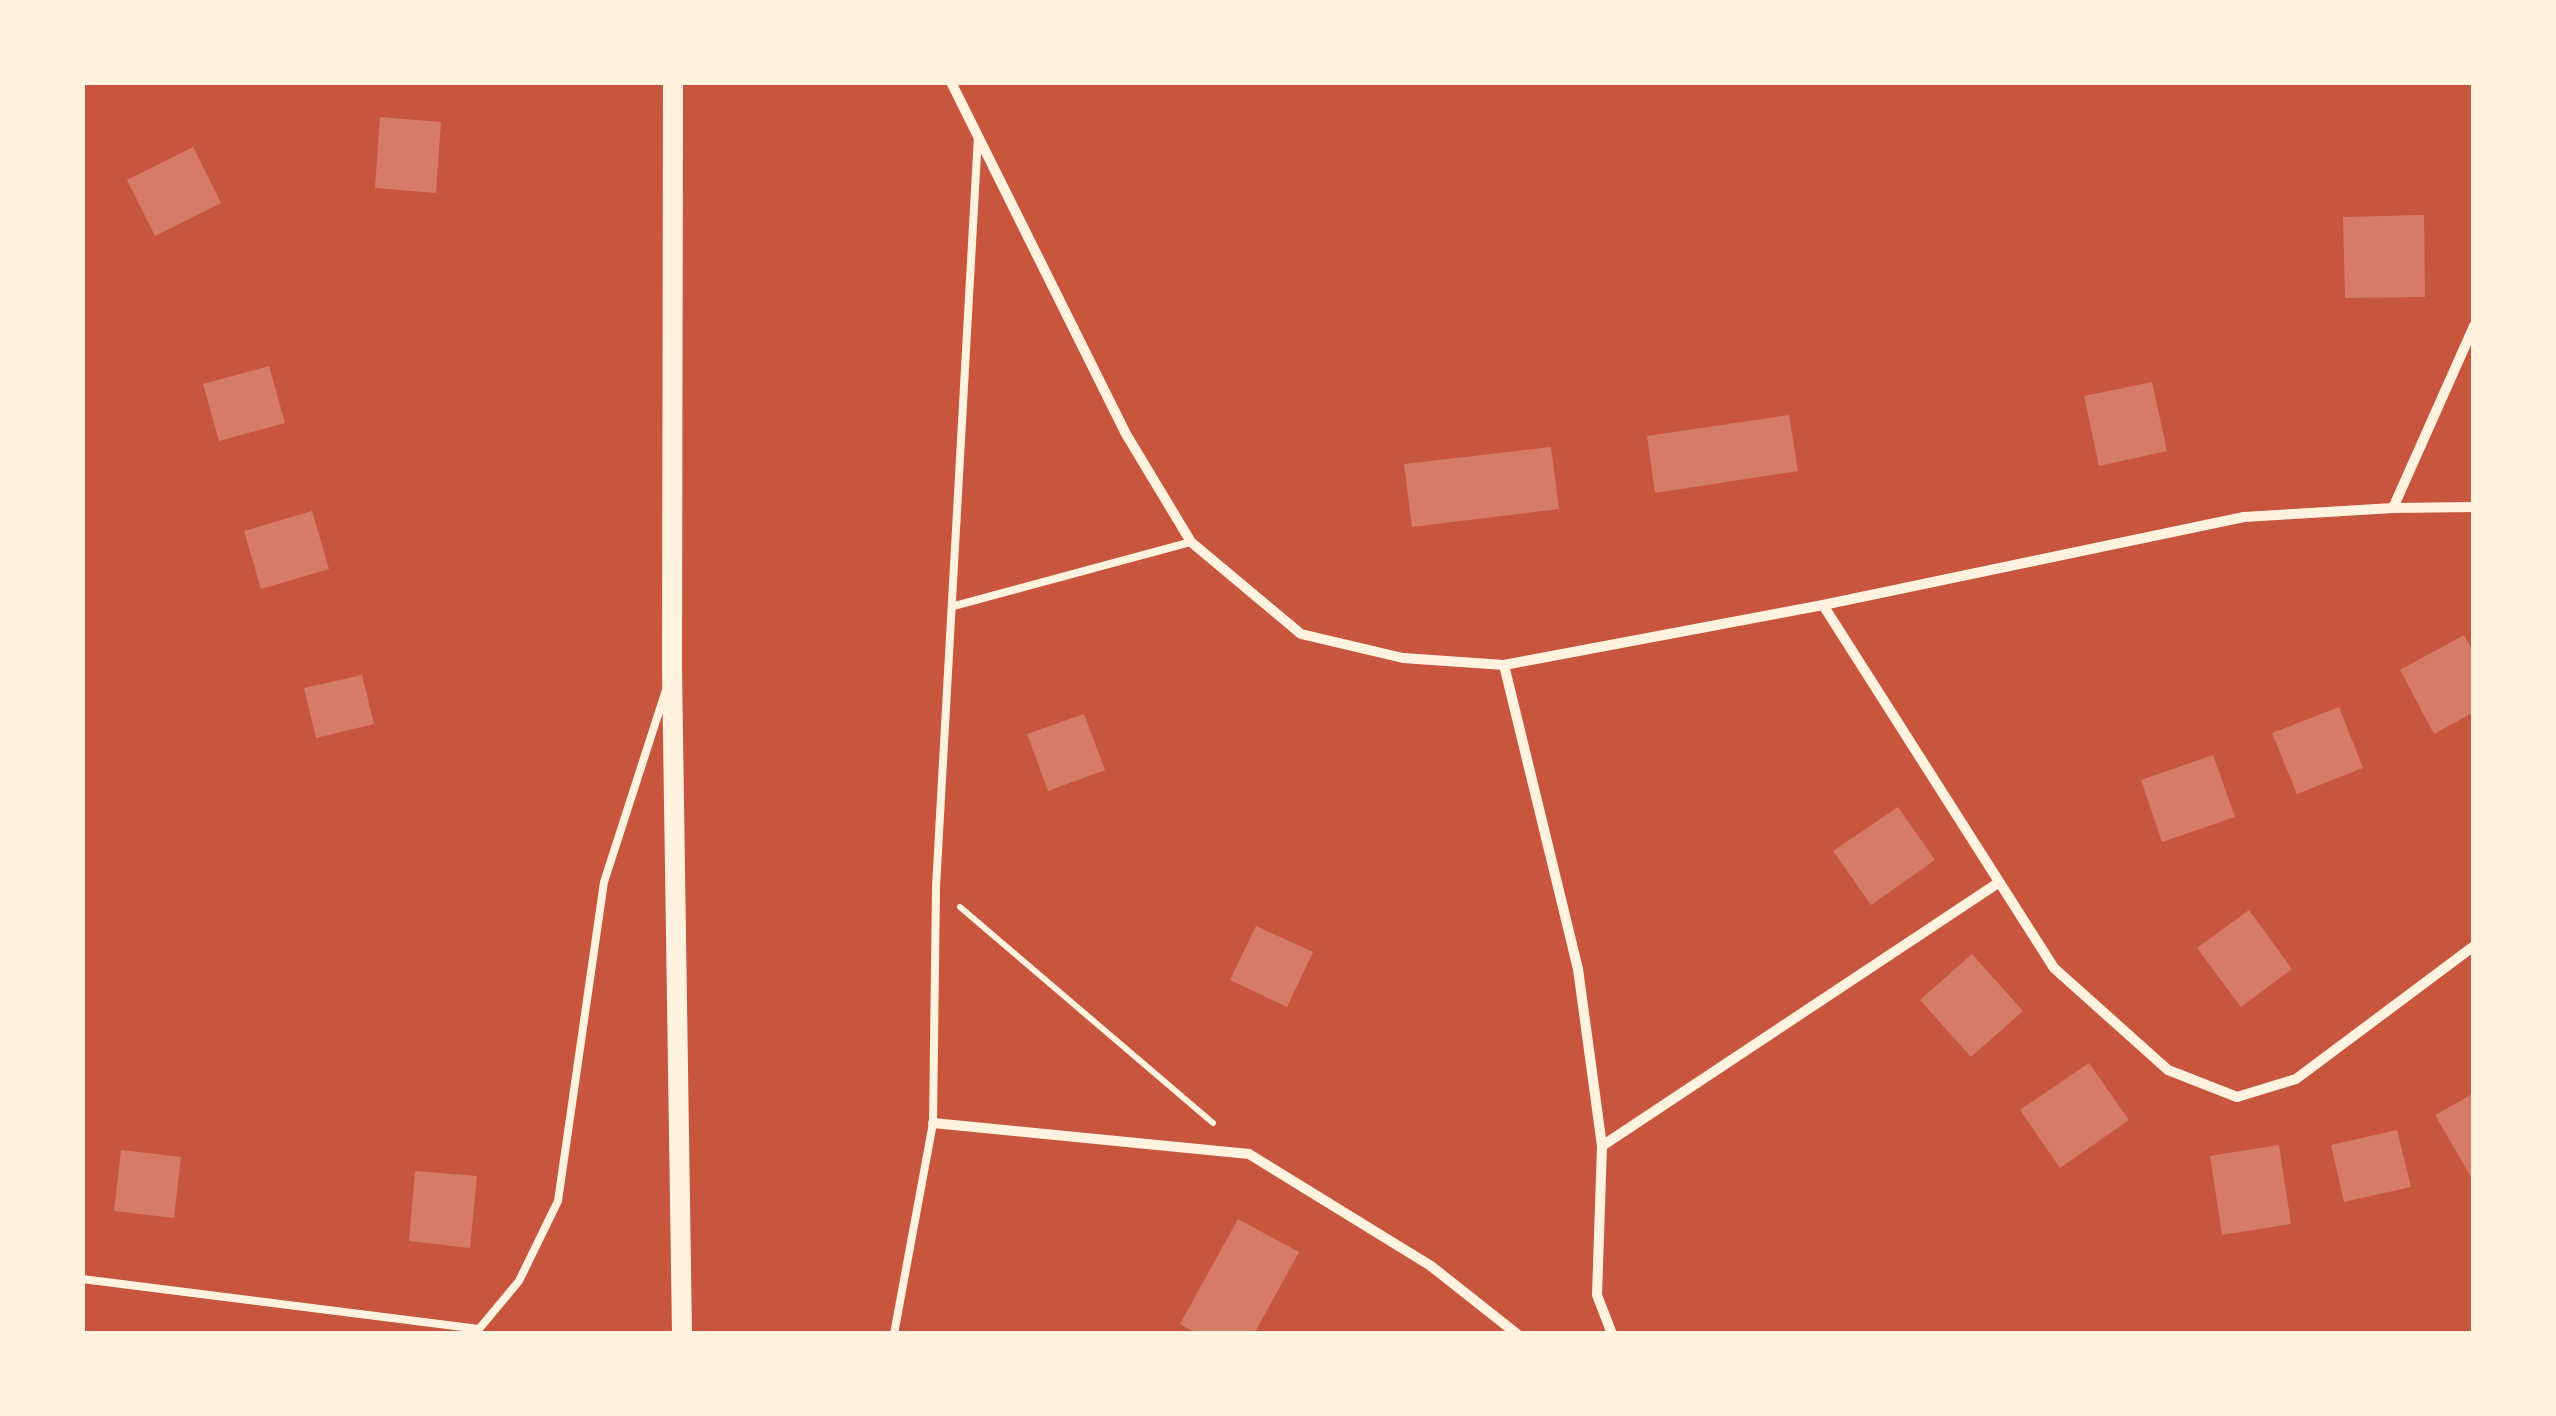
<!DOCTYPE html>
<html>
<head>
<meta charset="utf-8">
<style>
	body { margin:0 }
	#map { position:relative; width:2556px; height:1416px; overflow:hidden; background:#c8553d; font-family:Georgia,serif }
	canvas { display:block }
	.frame { position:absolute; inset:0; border:85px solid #fff3e0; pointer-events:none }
</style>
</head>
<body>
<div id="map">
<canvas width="2556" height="1416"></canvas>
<div class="frame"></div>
</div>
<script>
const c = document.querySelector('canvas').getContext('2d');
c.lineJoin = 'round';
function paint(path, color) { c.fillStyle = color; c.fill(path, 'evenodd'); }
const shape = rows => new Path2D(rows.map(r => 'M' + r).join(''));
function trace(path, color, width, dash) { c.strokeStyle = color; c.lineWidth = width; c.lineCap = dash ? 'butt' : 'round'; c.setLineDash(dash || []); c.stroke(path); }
paint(shape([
	[380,117,441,122,436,193,375,188],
	[193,147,221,203,155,236,127,180],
	[2424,215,2425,297,2345,298,2343,217],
	[269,366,285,423,219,441,203,384],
	[2152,382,2167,451,2099,466,2084,396],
	[1789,415,1798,471,1655,493,1647,436],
	[1551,447,1559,509,1412,527,1404,464],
	[312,511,329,569,261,589,244,531],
	[2464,635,2474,653,2474,712,2434,734,2400,670],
	[362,675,374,724,316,738,304,688],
	[2339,707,2363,768,2297,794,2272,733],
	[1084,714,1105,770,1048,791,1027,734],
	[2213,755,2235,817,2162,842,2141,780],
	[1898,807,1935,860,1871,905,1833,851],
	[2249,910,2292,969,2241,1007,2197,948],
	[1256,926,1313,952,1287,1007,1230,980],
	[1972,954,2023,1011,1971,1057,1920,1000],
	[2089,1063,2129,1120,2060,1168,2020,1110],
	[2474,1093,2474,1175,2471,1177,2435,1115],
	[2397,1130,2411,1187,2344,1202,2331,1145],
	[2279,1145,2291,1224,2222,1235,2210,1156],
	[121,1150,181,1157,174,1218,114,1211],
	[415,1171,477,1176,470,1248,409,1241],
	[1238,1219,1299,1252,1254,1334,1197,1334,1180,1324]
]), '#d67c66');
trace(shape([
	[960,907,1213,1123]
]), '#fff3e0', 6);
trace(shape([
	[954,606,1191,542],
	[82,1279,479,1329,519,1281,558,1201,604,882,666,690],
	[894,1334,933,1123,936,887,978,136]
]), '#fff3e0', 8);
trace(shape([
	[951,82,1126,434,1191,542,1301,634,1403,658,1504,665,1823,605,2244,517,2393,508,2474,507],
	[2393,508,2474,326],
	[1823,605,2054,968,2168,1070,2237,1097,2296,1079,2474,946],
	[1504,665,1578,969,1602,1146],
	[933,1123,1249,1154,1431,1266,1517,1334],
	[1612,1334,1597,1295,1602,1146,1998,883]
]), '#fff3e0', 10);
trace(shape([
	[673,82,672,669,682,1334]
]), '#fff3e0', 20);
</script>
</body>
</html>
